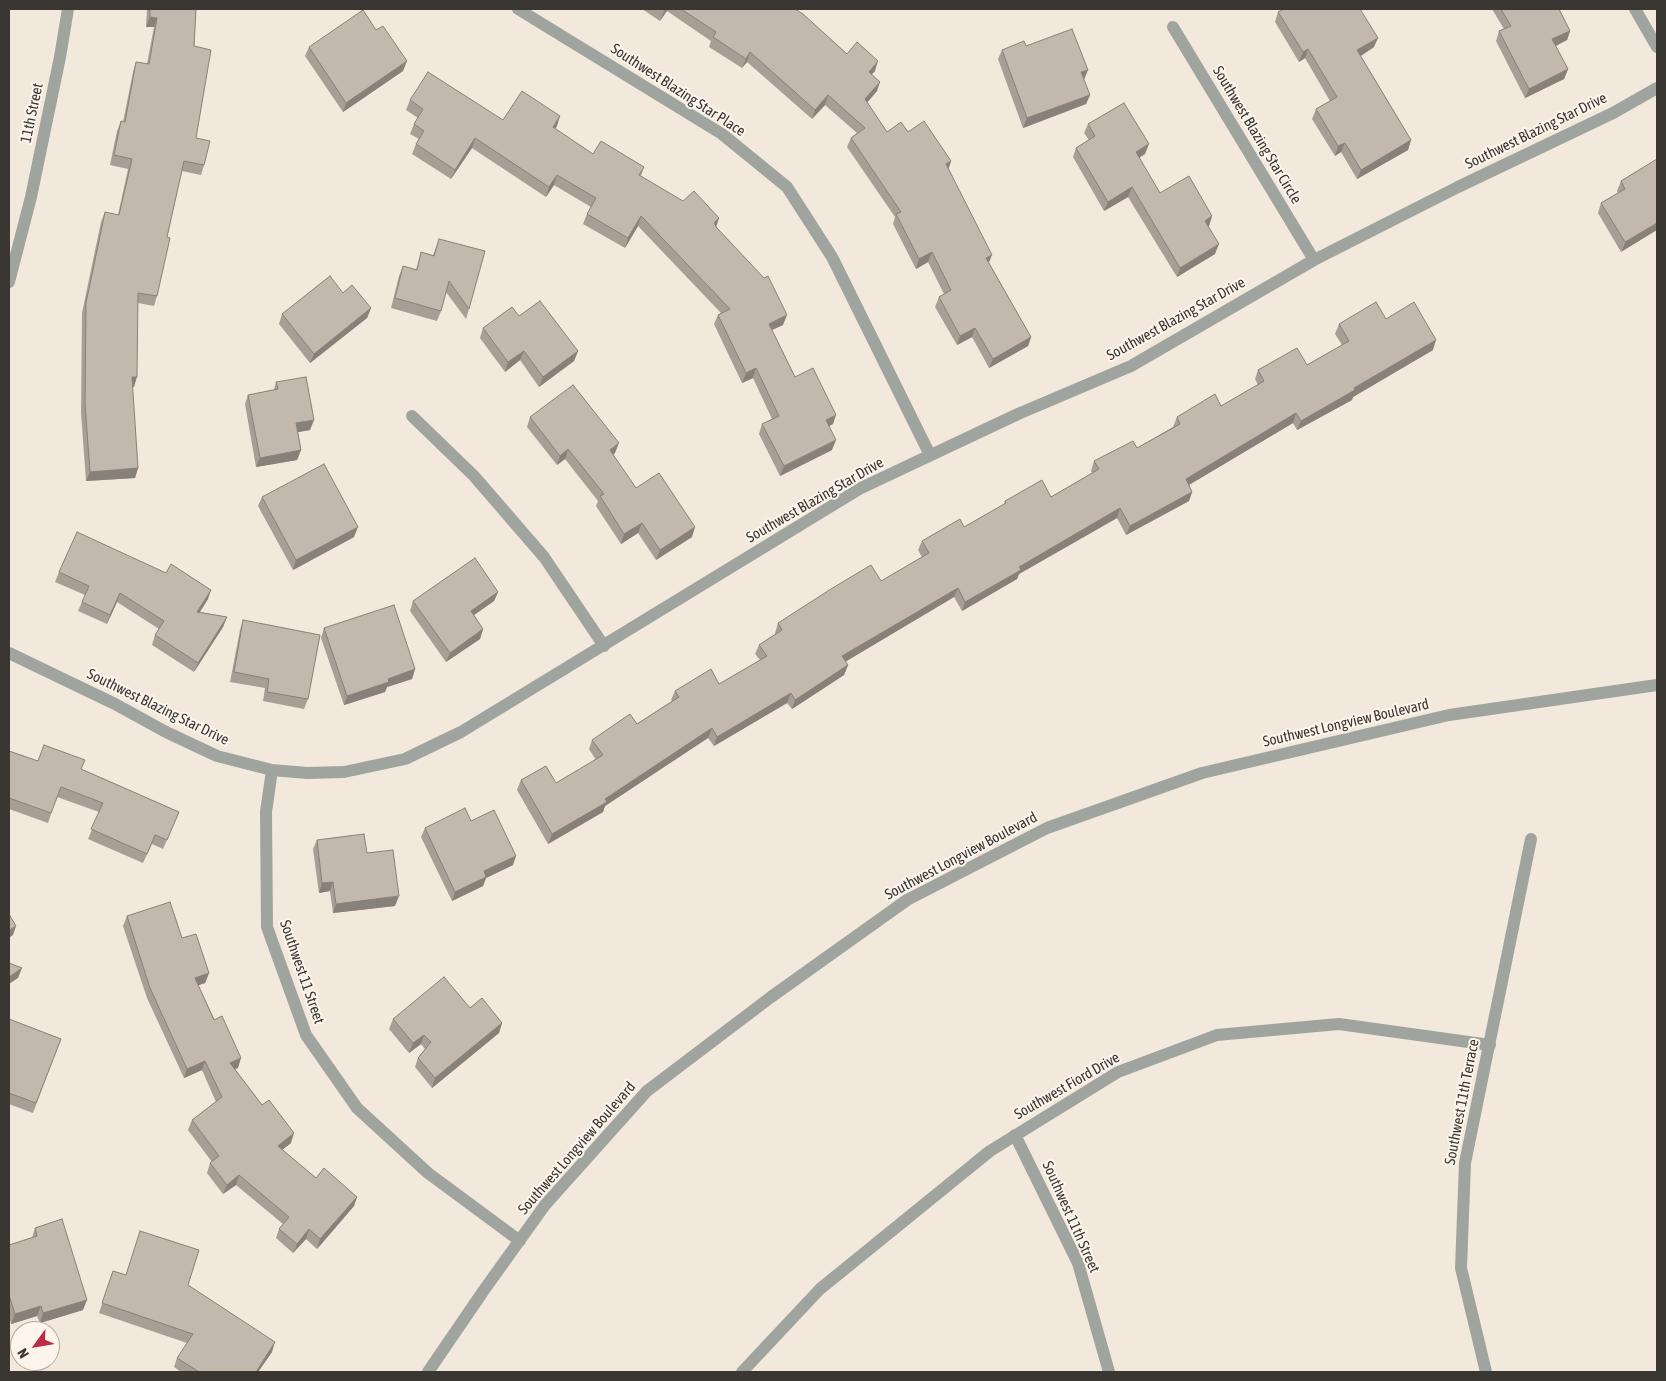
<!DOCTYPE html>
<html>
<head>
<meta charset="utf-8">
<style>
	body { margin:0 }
	#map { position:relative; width:1666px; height:1381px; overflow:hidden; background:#f2e8dc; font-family:"Asap Condensed",sans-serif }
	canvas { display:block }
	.frame { position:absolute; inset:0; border:10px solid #3a3632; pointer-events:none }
	.north { position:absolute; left:10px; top:1321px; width:50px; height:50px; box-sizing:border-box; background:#fdf5ec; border:1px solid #afa9a2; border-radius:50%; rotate:238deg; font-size:14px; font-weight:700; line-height:20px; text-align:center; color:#3a3632 }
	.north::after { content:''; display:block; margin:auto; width:18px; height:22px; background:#bc2b47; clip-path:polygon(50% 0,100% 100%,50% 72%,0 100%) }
</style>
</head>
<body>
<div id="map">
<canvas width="1666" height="1381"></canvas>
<div class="frame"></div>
<div class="north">N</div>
</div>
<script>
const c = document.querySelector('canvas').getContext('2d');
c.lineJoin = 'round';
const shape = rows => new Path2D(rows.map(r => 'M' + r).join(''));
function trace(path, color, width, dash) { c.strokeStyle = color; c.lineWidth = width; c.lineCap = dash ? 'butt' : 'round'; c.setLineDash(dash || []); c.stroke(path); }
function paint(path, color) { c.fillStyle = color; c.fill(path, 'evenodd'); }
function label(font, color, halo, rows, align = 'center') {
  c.font = font + ' "Asap Condensed",sans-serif'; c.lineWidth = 4; c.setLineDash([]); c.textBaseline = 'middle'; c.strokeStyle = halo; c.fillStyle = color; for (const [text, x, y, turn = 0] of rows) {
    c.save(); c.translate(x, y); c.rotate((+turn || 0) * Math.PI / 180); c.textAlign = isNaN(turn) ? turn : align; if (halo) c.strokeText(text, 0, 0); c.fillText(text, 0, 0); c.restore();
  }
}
trace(shape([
	[518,9,722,134,787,187,832,257,930,455],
	[1635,9,1657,47],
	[1173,27,1314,260],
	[9,282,31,197,60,57,68,9],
	[412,416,474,476,544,557,604,646],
	[9,653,115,704,166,732,217,756,272,770,307,773,344,772,405,759,461,732,861,488,1018,414,1131,366,1314,260,1458,187,1613,113,1657,88],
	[272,770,266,812,267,927,306,1035,357,1108,428,1173,520,1241],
	[1015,1135,1078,1263,1109,1372],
	[428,1372,484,1290,545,1205,647,1091,771,997,907,900,1047,828,1202,773,1449,715,1657,685],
	[742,1372,820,1289,990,1151,1118,1072,1217,1035,1339,1024,1490,1045],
	[1486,1372,1461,1268,1465,1163,1531,839]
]), '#a0a49f', 12);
paint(shape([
	[147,9,196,9,194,46,196,138,204,165,201,175,182,171,167,237,157,296,154,306,138,303,134,387,132,387,138,468,135,478,86,481,81,413,82,313,101,222,105,212,118,215,128,169,110,165,117,131,121,121,123,122,133,72,136,62,147,64,154,27,146,27],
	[642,9,795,9,847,54,875,71,872,74,877,91,867,103,887,132,908,132,951,161,948,169,989,263,1031,337,1028,346,989,368,972,337,957,345,935,307,939,297,944,294,928,262,916,269,893,224,895,217,847,147,851,138,857,133,825,105,812,119,747,62,742,68,709,47,711,41,667,11,660,21],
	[1492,9,1559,9,1570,31,1567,40,1556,46,1568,69,1564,79,1525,98,1496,41,1499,31,1504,29],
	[1278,12,1374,47,1361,56,1411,140,1408,150,1357,179,1341,152,1335,156,1312,119,1316,109,1330,101,1305,58,1299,62,1275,22],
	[1026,46,1084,80,1090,95,1086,104,1023,128,998,59,1002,50],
	[309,47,403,71,343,112,305,56],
	[410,100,503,120,557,126,555,129,593,154,644,167,641,176,683,201,719,218,716,226,783,325,772,330,795,377,833,424,829,426,832,450,780,476,759,434,762,424,772,419,753,378,742,383,714,324,718,315,721,313,638,226,625,248,583,224,587,214,591,207,554,185,546,197,472,148,451,179,412,154,416,144,419,139,410,134,414,124,418,118,406,110],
	[1088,124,1145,154,1139,158,1160,193,1212,216,1209,226,1208,226,1215,254,1177,277,1128,197,1104,211,1073,157,1076,148,1089,140,1084,133],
	[1657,159,1621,252,1598,213,1601,203,1618,193,1617,191,1621,181],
	[439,239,469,309,466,319,446,292,441,311,437,321,391,308,399,276,403,266,416,270,421,252,433,255],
	[343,293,371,308,367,318,310,363,279,324,282,314],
	[519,316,578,351,574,361,539,387,520,360,505,372,480,338,483,328],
	[1386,319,1433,350,1353,397,1352,400,1297,430,1293,423,1189,485,1192,492,1189,501,1126,535,1117,518,1019,574,1017,579,962,611,954,597,845,662,848,665,844,675,792,709,787,703,714,746,708,738,605,806,603,812,548,844,517,790,521,780,556,783,596,760,589,749,592,740,637,724,672,701,671,700,675,691,719,684,760,660,755,654,759,645,775,634,775,633,778,623,881,581,922,557,918,550,922,541,964,527,1004,505,1005,501,1051,497,1092,473,1091,471,1094,461,1137,448,1173,427,1177,417,1221,406,1258,385,1255,379,1258,370,1307,365,1342,345,1335,334,1339,324],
	[276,382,310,430,298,432,301,450,297,460,256,467,245,404,248,395,274,390],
	[530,417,615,453,613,455,636,488,692,537,656,560,638,533,621,544,596,506,598,501,565,459,557,465,527,427],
	[262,497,354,537,293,570,258,506],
	[59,572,208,599,200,612,227,617,223,627,194,672,152,645,155,635,159,629,117,602,107,624,78,611,85,595,55,582],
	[498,592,494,601,474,615,483,629,480,639,446,662,410,611,413,601],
	[243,620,308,699,304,709,263,701,265,688,230,682,240,630],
	[324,628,415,669,412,679,387,687,385,692,344,705,321,638],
	[9,751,38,761,81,769,179,812,163,849,152,844,143,863,88,839,99,812,57,797,48,823,9,809],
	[471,821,513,865,486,878,483,886,452,901,421,837,425,828],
	[317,840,367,853,395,906,333,913,330,891,319,893,313,849],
	[127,916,182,938,209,973,205,983,198,985,238,1068,235,1069,291,1143,282,1150,316,1178,357,1197,354,1206,317,1249,306,1239,293,1253,276,1238,279,1229,283,1224,236,1185,223,1194,207,1173,210,1163,212,1162,188,1130,192,1120,216,1102,202,1070,184,1078,147,998,123,926],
	[470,1008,502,1023,499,1033,432,1088,415,1067,418,1058,425,1049,421,1044,409,1053,389,1029,393,1019],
	[9,1019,61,1039,33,1113,9,1104],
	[35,1228,83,1310,40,1323,37,1316,11,1324,9,1316,9,1245,32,1238],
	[113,1271,125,1275,188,1285,272,1352,258,1372,181,1372,174,1367,177,1358,187,1343,99,1313]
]), '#a79e95');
paint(shape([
	[666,9,668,9,660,21,664,11],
	[150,17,157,18,154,27,146,27],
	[1570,31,1567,40,1549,49,1552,39],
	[1378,38,1374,47,1354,60,1357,50],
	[1308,49,1305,58,1299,62,1303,52],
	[750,52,747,62,742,68,746,59],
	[407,61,403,71,343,112,346,103],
	[878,61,875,71,865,81,869,72],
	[1568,69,1564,79,1525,98,1529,89],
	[1088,70,1084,80,1081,72],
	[880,82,877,91,861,109,865,99],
	[828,95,825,105,812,119,815,110],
	[1090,95,1086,104,1023,128,1027,118],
	[560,116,557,126,549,137,553,127],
	[475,138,472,148,451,179,455,170],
	[1411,140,1408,150,1357,179,1361,170],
	[1345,143,1341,152,1335,156,1338,146],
	[1149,144,1145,154,1132,162,1136,152],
	[951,161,948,171,946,164],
	[557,175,554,185,546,197,549,187],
	[1132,187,1128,197,1104,211,1108,202],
	[641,216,638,226,625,248,628,238],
	[1212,216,1209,226,1201,230,1205,221],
	[719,218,716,227,714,223],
	[1657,223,1657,230,1621,252,1625,242],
	[1219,244,1215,254,1177,277,1180,268],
	[932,252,928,262,916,269,919,259],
	[992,255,988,265,986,258],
	[371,308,367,318,310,363,314,354],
	[787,315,783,325,765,333,769,324],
	[975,328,972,337,957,345,960,336],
	[1031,337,1028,346,989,368,993,359],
	[1436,340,1433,350,1353,397,1352,400,1297,430,1301,421,1354,388],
	[524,351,520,360,505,372,508,362],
	[578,351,574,361,539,387,543,377],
	[756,368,753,378,742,383,746,373],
	[132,377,137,377,134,387,128,387],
	[1296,413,1293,423,1182,489,1186,479],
	[836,415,833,424,822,430,826,420],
	[314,420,310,430,293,433,296,423],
	[836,440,832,450,780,476,784,466],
	[619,443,615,453,606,460,610,450],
	[568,449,565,459,557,465,560,456],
	[301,450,297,460,256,467,260,458],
	[138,468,135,478,86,481,90,472],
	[1192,492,1189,501,1126,535,1130,526],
	[1120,508,1117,518,1019,574,1017,579,962,611,965,602,1019,567],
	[642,523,638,533,621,544,624,534],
	[358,527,354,537,293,570,296,560],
	[695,527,692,537,656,560,660,550],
	[958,588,954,597,838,666,842,656],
	[211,590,208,599,194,621,197,612],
	[498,592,494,601,467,620,471,611],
	[120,593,117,602,107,624,110,615],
	[227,617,223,627,194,672,198,663],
	[483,629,480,639,446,662,450,653],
	[848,665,844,675,792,709,795,700],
	[415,669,412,679,387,687,385,692,344,705,347,696,388,679],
	[791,693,787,703,714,746,717,737],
	[712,728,708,738,605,806,603,812,548,844,552,834],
	[516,856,513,865,486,878,483,886,452,901,455,892,484,871],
	[333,882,330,891,319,893,322,883],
	[399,896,395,906,333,913,336,904],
	[16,926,13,935,9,938,9,934,11,929],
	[22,968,18,978,9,984,9,977],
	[209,973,205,983,191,988,195,978],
	[502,1023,499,1033,432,1088,435,1078],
	[424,1035,421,1044,409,1053,413,1043],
	[241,1058,238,1068,227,1073,230,1063],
	[205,1061,202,1070,184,1078,187,1069],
	[294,1133,291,1143,274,1156,278,1146],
	[239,1175,236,1185,223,1194,227,1185],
	[357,1197,354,1206,317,1249,320,1239],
	[309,1229,306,1239,293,1253,297,1244],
	[87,1300,83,1310,40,1323,43,1313],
	[41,1306,37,1316,11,1324,15,1314],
	[275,1342,272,1352,258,1372,256,1372]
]), '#888179');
const building = shape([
	[150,9,196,9,194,46,211,50,196,138,210,141,204,165,184,161,167,237,170,238,157,296,138,293,137,377,132,377,138,468,90,472,85,404,86,303,105,212,119,215,132,159,114,155,121,121,125,122,136,62,149,64,157,18,150,17,150,9],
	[681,9,795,9,803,14,847,54,857,42,878,61,869,72,880,82,865,99,887,132,901,122,908,132,924,121,951,161,946,164,992,255,986,258,1031,337,993,359,975,328,960,336,939,297,951,290,932,252,919,259,896,214,901,212,851,138,865,128,828,95,815,110,750,52,746,59,713,37,716,32,681,9],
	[1284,9,1360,9,1378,38,1357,50,1411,140,1361,170,1345,143,1338,146,1316,109,1337,97,1308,49,1303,52,1278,12,1284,9],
	[1501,9,1559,9,1570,31,1552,39,1568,69,1529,89,1499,31,1511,26,1501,9],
	[363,10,376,30,383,26,407,61,346,103,309,47,363,10],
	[1072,29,1088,70,1081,72,1090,95,1027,118,1002,50,1024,41,1026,46,1072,29],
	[428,72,503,120,522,91,560,116,553,127,593,154,601,141,644,167,639,175,683,201,694,191,719,218,714,223,717,228,764,278,768,276,787,315,769,324,795,377,813,368,836,415,826,420,836,440,784,466,762,424,779,416,756,368,746,373,718,315,730,309,641,216,628,238,587,214,596,198,557,175,549,187,475,138,455,170,416,144,424,131,414,124,423,109,410,100,428,72],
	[1124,103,1149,144,1136,152,1160,193,1189,176,1212,216,1205,221,1219,244,1180,268,1132,187,1108,202,1076,148,1095,136,1088,124,1124,103],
	[1657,159,1657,223,1625,242,1601,203,1625,189,1621,181,1657,159],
	[439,239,485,251,469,309,449,281,441,311,395,298,403,266,417,270,421,252,434,256,439,239],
	[330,276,343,293,352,285,371,308,314,354,282,314,330,276],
	[540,301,578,351,543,377,524,351,508,362,483,328,512,307,519,316,540,301],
	[1376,302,1386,319,1414,302,1436,340,1354,388,1355,390,1301,421,1296,413,1186,479,1192,492,1130,526,1120,508,1019,567,1021,570,965,602,958,588,842,656,848,665,795,700,791,693,717,737,712,728,605,799,607,802,552,834,521,780,546,766,556,783,603,755,592,740,630,714,637,724,679,697,675,691,711,669,719,684,767,656,759,645,782,630,778,623,831,589,871,565,881,581,929,553,922,541,960,519,964,527,1006,503,1005,501,1042,480,1051,497,1099,469,1094,461,1133,441,1137,448,1180,424,1177,417,1215,394,1221,406,1264,381,1258,370,1297,348,1307,365,1349,341,1339,324,1376,302],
	[306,377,314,420,296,423,301,450,260,458,248,395,278,389,276,382,306,377],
	[573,385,619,443,610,450,636,488,659,473,695,527,660,550,642,523,624,534,600,496,604,494,568,449,560,456,530,417,573,385],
	[324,464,358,527,296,560,262,497,324,464],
	[77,532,166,573,171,564,211,590,197,612,227,617,198,663,155,635,164,621,120,593,110,615,82,602,89,586,59,572,77,532],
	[475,558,498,592,471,611,483,629,450,653,413,601,475,558],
	[394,605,415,669,388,679,389,682,347,696,324,628,394,605],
	[243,620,320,635,308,699,267,692,269,679,234,672,243,620],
	[44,745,85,760,81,769,179,812,167,840,155,835,147,854,91,829,103,803,61,787,51,813,9,798,9,751,38,761,44,745],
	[465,808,471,821,494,810,516,856,484,871,486,877,455,892,425,828,465,808],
	[364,834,367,853,393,850,399,896,336,904,333,882,322,883,317,840,364,834],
	[170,902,182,938,196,934,209,973,195,978,214,1020,222,1016,241,1058,230,1063,262,1105,269,1100,294,1133,278,1146,316,1178,324,1168,357,1197,320,1239,309,1229,297,1244,279,1229,289,1217,239,1175,227,1185,210,1163,219,1156,192,1120,222,1097,205,1061,187,1069,150,988,127,916,170,902],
	[9,914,16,926,11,929,9,935,9,914],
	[9,963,22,968,9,977,9,963],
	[444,977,470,1008,482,998,502,1023,435,1078,418,1058,431,1042,424,1035,413,1043,393,1019,444,977],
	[9,1019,61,1039,36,1103,9,1093,9,1019],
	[62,1219,87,1300,43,1313,41,1306,15,1314,9,1295,9,1245,37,1236,35,1228,62,1219],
	[140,1231,199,1250,188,1285,275,1342,256,1372,199,1372,177,1358,193,1334,102,1303,113,1271,126,1275,140,1231]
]);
paint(building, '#c2b8ad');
trace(building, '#888179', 1);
label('15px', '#3a3632', '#fdf5ec', [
	["Southwest Blazing Star Place",678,90,33],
	["11th Street",32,113,-78],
	["Southwest Blazing Star Drive",1536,131,-26],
	["Southwest Blazing Star Circle",1257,135,59],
	["Southwest Blazing Star Drive",1176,319,-29],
	["Southwest Blazing Star Drive",815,500,-30],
	["Southwest Blazing Star Drive",158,707,26],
	["Southwest Longview Boulevard",1346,723,-13],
	["Southwest Longview Boulevard",961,856,-28],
	["Southwest 11 Street",302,972,71],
	["Southwest Fiord Drive",1067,1086,-30],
	["Southwest 11th Terrace",1462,1102,-79],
	["Southwest Longview Boulevard",577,1148,-49],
	["Southwest 11th Street",1071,1217,66]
]);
</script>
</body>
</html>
